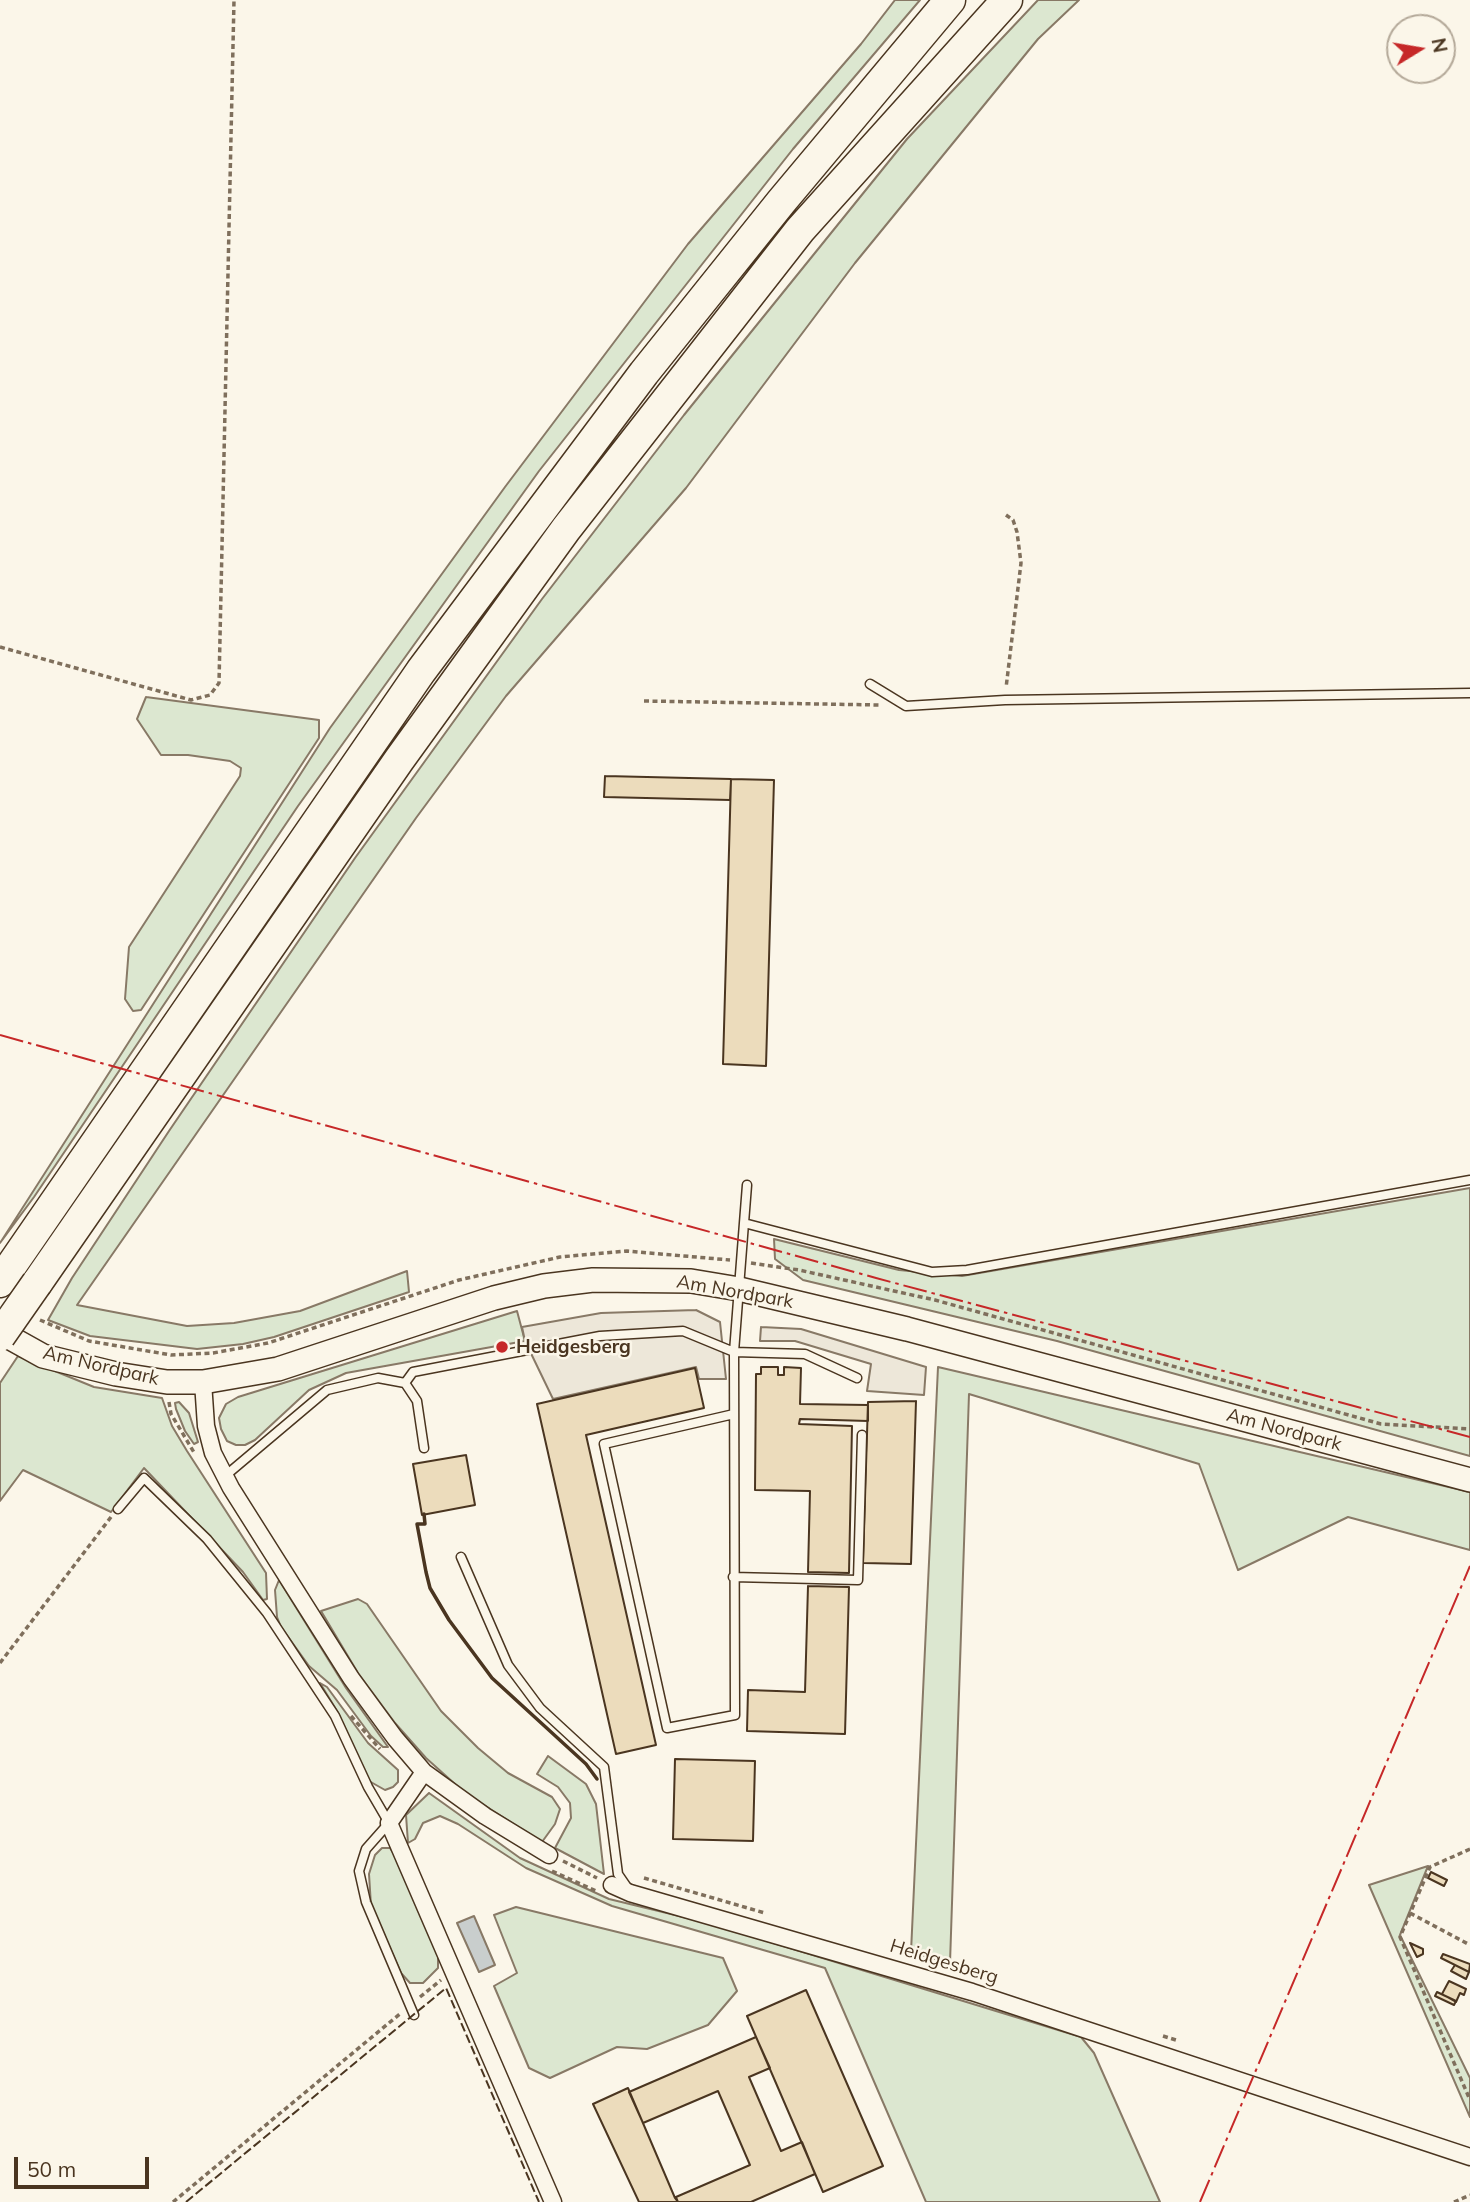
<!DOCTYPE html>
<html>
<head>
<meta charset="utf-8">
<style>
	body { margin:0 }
	#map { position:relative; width:1470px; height:2202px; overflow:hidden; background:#fbf6e9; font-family:Mulish,sans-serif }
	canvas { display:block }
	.north { position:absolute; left:1386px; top:14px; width:70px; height:70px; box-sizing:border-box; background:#fbf6e9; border:2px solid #b4a999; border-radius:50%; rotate:79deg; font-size:19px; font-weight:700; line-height:28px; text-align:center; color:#4a3520 }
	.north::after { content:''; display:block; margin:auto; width:24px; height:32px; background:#c62828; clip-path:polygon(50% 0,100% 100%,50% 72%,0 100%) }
	.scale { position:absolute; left:14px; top:2157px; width:135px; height:32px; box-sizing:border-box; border:4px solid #4a3520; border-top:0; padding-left:9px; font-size:21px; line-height:24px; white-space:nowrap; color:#4a3520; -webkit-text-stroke:5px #fbf6e9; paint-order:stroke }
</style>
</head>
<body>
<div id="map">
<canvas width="1470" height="2202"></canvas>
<div class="north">N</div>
<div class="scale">50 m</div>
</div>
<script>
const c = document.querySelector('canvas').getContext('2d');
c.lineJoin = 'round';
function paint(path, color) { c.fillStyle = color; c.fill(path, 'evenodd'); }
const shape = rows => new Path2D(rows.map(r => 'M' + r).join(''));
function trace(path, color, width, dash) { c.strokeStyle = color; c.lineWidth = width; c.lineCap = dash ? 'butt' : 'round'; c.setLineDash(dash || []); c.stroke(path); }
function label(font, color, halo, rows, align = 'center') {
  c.font = font + ' Mulish,sans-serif'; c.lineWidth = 5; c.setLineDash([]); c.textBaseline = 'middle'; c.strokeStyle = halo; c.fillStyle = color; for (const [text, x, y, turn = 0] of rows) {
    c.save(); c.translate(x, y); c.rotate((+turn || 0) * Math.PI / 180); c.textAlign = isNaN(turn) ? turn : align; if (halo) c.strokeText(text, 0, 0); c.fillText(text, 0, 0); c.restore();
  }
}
const green = shape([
	[895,0,920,0,793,149,539,471,298,806,34,1197,0,1243,330,728,505,487,688,244,861,44,895,0],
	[1038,0,1079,0,1038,39,855,263,686,488,506,696,416,818,77,1305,187,1326,234,1323,300,1311,407,1271,409,1292,274,1337,243,1344,197,1349,90,1336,48,1320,72,1278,169,1131,355,858,542,599,684,415,907,139,1038,0],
	[146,697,319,720,319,738,141,1010,133,1011,125,999,129,947,240,776,241,768,230,761,188,755,161,755,137,719,146,697],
	[1470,1188,1470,1456,1057,1341,803,1280,775,1259,774,1239,899,1270,962,1276,1470,1188],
	[517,1311,525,1341,346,1373,309,1390,255,1440,245,1445,236,1445,227,1441,221,1429,219,1418,226,1404,238,1397,517,1311],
	[18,1356,94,1387,162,1398,172,1426,187,1451,266,1573,267,1599,263,1600,243,1572,144,1468,111,1512,23,1470,0,1501,0,1383,18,1356],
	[938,1367,1470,1492,1470,1550,1348,1517,1238,1570,1199,1464,969,1394,950,1963,911,1952,938,1367],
	[179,1402,189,1413,198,1442,194,1444,185,1431,176,1409,175,1403,179,1402],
	[279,1580,346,1688,388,1747,383,1747,371,1736,337,1690,309,1666,281,1627,277,1617,275,1590,279,1580],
	[358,1599,367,1604,441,1711,478,1748,508,1773,552,1797,560,1809,555,1824,542,1842,465,1793,426,1758,395,1723,358,1673,321,1611,358,1599],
	[320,1683,327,1687,368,1743,398,1770,398,1782,393,1787,385,1790,369,1781,337,1711,320,1683],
	[548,1756,586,1784,596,1804,604,1874,555,1848,571,1818,570,1803,558,1787,537,1774,548,1756],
	[429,1793,520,1858,609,1899,708,1923,1081,2037,1094,2053,1160,2202,926,2202,825,1968,612,1906,526,1868,458,1824,440,1816,423,1823,415,1839,408,1843,406,1815,429,1793],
	[382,1848,390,1848,396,1857,438,1948,438,1968,423,1983,410,1983,401,1973,371,1906,369,1874,375,1855,382,1848],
	[1428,1866,1400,1935,1470,2078,1470,2117,1369,1885,1428,1866],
	[516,1907,723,1958,737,1991,708,2025,647,2049,617,2047,550,2078,529,2068,494,1986,517,1973,494,1915,516,1907]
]);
paint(green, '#dce7d0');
trace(green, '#887966', 2);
const parking = shape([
	[696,1310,720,1322,726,1379,699,1379,696,1367,553,1399,525,1341,522,1327,601,1313,696,1310],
	[761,1327,801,1329,926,1367,924,1395,867,1391,871,1364,795,1341,760,1341,761,1327]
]);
paint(parking, '#ede7d9');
trace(parking, '#887966', 2);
const water = shape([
	[474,1916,495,1965,479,1972,457,1923,474,1916]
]);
paint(water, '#c9cecd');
trace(water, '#887966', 2);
const building = shape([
	[605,776,731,779,730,800,604,797,605,776],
	[731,779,774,780,766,1066,723,1064,731,779],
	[761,1367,778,1367,778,1375,784,1375,784,1367,801,1368,800,1404,868,1405,868,1421,800,1419,799,1424,852,1426,849,1573,808,1572,810,1491,755,1490,756,1374,761,1374,761,1367],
	[695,1368,704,1408,586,1435,656,1745,616,1754,537,1404,695,1368],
	[916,1401,911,1564,863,1563,868,1402,916,1401],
	[466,1455,475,1505,422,1515,413,1464,466,1455],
	[808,1586,849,1587,845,1734,747,1731,748,1690,805,1692,808,1586],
	[675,1759,755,1761,753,1841,673,1839,675,1759],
	[1431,1872,1447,1880,1444,1886,1428,1878,1431,1872],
	[1410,1943,1423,1949,1423,1954,1417,1957,1410,1943],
	[1443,1954,1470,1964,1469,1972,1441,1958,1443,1954],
	[1455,1965,1469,1972,1466,1979,1451,1971,1455,1965],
	[1449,1981,1466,1989,1464,1995,1460,1993,1456,2002,1442,1994,1449,1981],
	[806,1990,883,2166,823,2192,747,2016,806,1990],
	[1437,1992,1456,2001,1454,2005,1435,1996,1437,1992],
	[756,2037,770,2068,749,2077,781,2151,802,2142,815,2174,751,2202,678,2202,676,2197,750,2165,718,2091,643,2123,629,2092,756,2037],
	[628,2088,675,2198,678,2202,639,2202,593,2104,628,2088]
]);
paint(building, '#ecdcbc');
trace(building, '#4a3520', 2);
const lane = shape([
	[870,684,906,706,1005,700,1470,693],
	[744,1223,747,1185],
	[405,1383,413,1372,600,1336,683,1331,734,1352,805,1354,857,1378],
	[734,1414,604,1444,667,1728,735,1715,734,1352,744,1223,932,1272,967,1270,1470,1180],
	[225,1476,327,1390,378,1378,405,1383,417,1401,424,1448],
	[118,1509,144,1478,207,1539,267,1613,335,1716,368,1787,389,1823,366,1849,359,1871,366,1902,414,2015],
	[461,1557,508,1665,540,1708,604,1767,618,1874,629,1890],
	[733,1577,858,1580,862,1435]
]);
const street = shape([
	[203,1382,206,1426,213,1453,231,1488,351,1678,395,1738,424,1772,485,1816,549,1855],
	[424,1772,389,1823,553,2202],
	[612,1885,630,1893,972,1992,1470,2157]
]);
const secondary = shape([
	[0,1332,43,1356,116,1374,167,1382,203,1382,278,1369,494,1298,544,1286,593,1280,691,1281,739,1289,907,1329,1470,1480]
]);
const highway = shape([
	[0,1282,421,671,644,373,781,202,950,0],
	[37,1283,399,760,566,529,800,230,1007,0]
]);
trace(lane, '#4a3520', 11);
trace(street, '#4a3520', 19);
trace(secondary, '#4a3520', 26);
trace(highway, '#4a3520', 33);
trace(shape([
	[1006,515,1013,520,1017,532,1021,563,1006,688],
	[0,647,191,700,210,695,219,683,234,0],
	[644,701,879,705],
	[751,1263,799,1270,935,1300,1381,1424,1470,1429],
	[40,1320,89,1341,171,1355,213,1353,268,1343,459,1280,560,1257,627,1251,730,1260],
	[169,1402,171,1414,195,1454],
	[0,1663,111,1517],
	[351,1716,380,1749],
	[1470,1849,1430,1867,1400,1937,1470,2100],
	[563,1861,597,1878],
	[552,1871,596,1891],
	[644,1878,765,1913],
	[1410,1913,1470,1945],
	[420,1997,441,1980],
	[1163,2036,1179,2041],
	[173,2202,401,2013],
	[1454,2202,1470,2195]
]), '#7f6f5c', 3.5, [5, 3.5]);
trace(lane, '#fbf6e9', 8);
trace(street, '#fbf6e9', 16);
trace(secondary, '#fbf6e9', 23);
trace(highway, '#fbf6e9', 30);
const highwayBridge = shape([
	[0,1336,37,1283]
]);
trace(highwayBridge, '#4a3520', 33, []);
trace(highwayBridge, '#fbf6e9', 30);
trace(shape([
	[186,2202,446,1988,539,2202]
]), '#4a3520', 2, [9, 3.5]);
trace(shape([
	[424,1514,425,1524,417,1524,426,1572,430,1588,449,1620,492,1678,586,1764,597,1779]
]), '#4a3520', 3.5);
trace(shape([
	[0,1035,876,1278,1470,1437],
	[1200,2202,1470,1566]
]), '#c62828', 2, [24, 5, 3.5, 5]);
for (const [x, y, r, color] of [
	[502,1347,7,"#c62828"]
]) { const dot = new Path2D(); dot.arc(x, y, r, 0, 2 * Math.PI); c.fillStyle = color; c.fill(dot); trace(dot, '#fbf6e9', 2.5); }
label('19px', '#4a3520', '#fbf6e9', [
	["Am Nordpark",735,1292,10],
	["Am Nordpark",101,1366,13],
	["Am Nordpark",1284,1430,15],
	["Heidgesberg",944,1962,17]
]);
label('bold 19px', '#4a3520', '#fbf6e9', [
	["Heidgesberg",516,1347]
], 'left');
</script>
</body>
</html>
